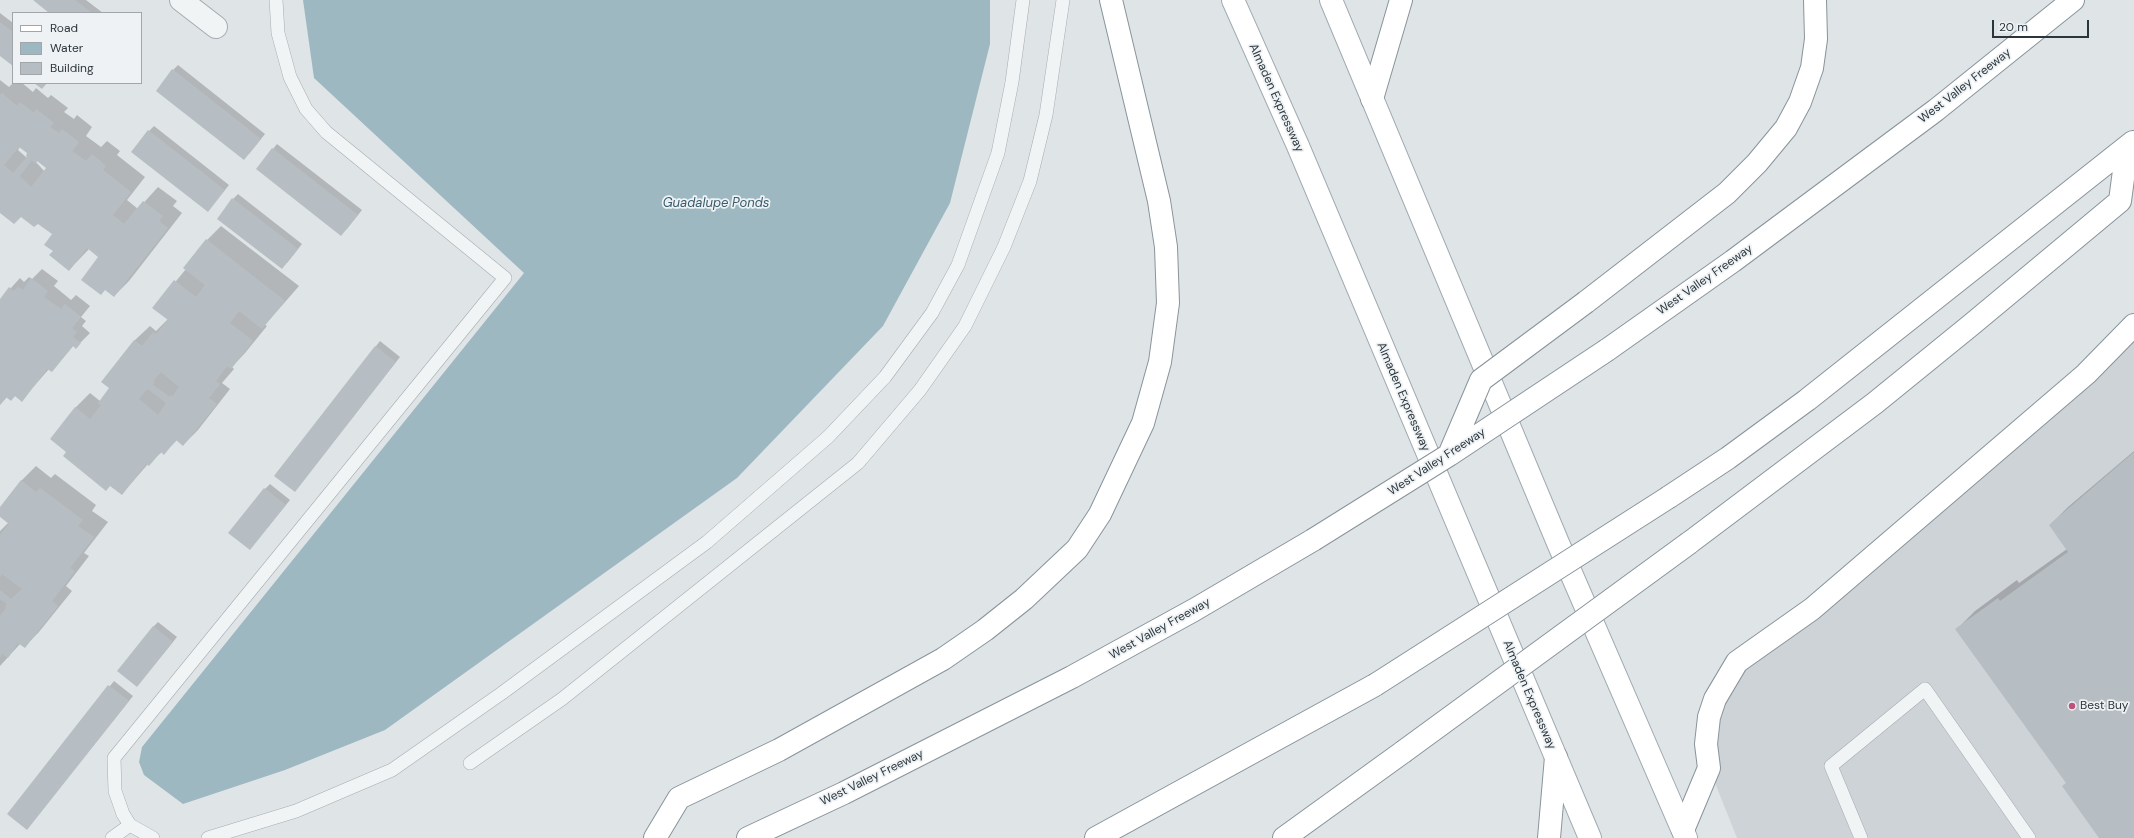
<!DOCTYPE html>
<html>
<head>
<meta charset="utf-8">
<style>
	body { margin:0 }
	#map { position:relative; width:2134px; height:838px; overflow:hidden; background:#dfe4e7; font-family:"DM Sans",sans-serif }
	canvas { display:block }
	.legend { position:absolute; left:12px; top:12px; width:130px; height:72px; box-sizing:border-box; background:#eef2f4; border:1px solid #a0a6aa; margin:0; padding:5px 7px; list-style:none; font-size:12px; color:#2a353c }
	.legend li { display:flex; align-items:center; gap:8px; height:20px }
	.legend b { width:20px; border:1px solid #a0a6aa }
	.scale { position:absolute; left:1992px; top:20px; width:97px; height:18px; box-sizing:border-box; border:2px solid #2a353c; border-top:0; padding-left:5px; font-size:12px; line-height:14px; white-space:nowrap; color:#2a353c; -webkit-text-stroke:3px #eef2f4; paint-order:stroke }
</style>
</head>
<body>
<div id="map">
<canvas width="2134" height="838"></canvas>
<ul class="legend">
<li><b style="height:5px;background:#fff"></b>Road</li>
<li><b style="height:11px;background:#9eb8c2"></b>Water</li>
<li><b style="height:11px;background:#b7bec3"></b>Building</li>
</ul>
<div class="scale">20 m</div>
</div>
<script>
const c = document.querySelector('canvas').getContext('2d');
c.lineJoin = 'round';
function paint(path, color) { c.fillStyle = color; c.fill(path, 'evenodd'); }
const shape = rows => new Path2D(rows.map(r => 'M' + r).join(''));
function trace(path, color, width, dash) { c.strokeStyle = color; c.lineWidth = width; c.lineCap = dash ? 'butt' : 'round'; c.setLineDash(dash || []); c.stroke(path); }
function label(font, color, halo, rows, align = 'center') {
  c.font = font + ' "DM Sans",sans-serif'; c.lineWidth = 3.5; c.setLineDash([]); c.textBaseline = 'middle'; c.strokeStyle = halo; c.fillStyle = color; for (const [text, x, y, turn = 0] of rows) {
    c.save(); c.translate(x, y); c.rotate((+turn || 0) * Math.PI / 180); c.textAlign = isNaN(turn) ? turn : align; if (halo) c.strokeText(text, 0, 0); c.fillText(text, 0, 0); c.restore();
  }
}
paint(shape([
	[2134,325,2134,838,1737,838,1709,768,1706,744,1737,662]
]), '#ced3d8');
paint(shape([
	[303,0,990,0,990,44,950,203,883,326,737,478,385,730,285,770,183,804,144,775,139,762,142,747,524,273,314,78]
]), '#9eb8c2');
paint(shape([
	[34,0,86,0,103,13,51,13],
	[0,13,13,23,13,65,0,55],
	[178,65,265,134,249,154,173,70],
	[0,80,9,87,13,83,22,83,33,92,36,88,48,98,51,95,68,108,64,112,74,119,77,115,92,127,86,136,101,147,107,141,120,151,117,155,145,177,127,200,138,209,158,187,177,201,173,206,182,213,129,281,114,296,100,257,89,249,69,270,54,251,53,234,38,222,21,216,0,212],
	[20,147,28,153,27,158,18,150],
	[38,160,47,168,45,172,36,162],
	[154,126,229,185,212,206,149,131],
	[277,144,362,210,346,230,273,149],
	[238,194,302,244,287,263,233,199],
	[221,226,299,286,265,325,267,326,245,353,232,367,234,369,222,383,230,389,198,430,183,445,177,440,164,453,162,452,148,464,122,494,51,439,76,407,90,393,100,401,110,388,103,382,135,340,150,326,156,331,168,319,154,308,186,269,207,240],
	[42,269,58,281,54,286,71,300,76,295,90,306,81,317,86,321,82,326,90,333,76,347,74,345,52,371,49,369,22,400,15,396,7,397,0,405,0,300,20,278,24,282,29,277,32,279],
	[380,341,400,357,295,491,275,475],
	[2134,451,2134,838,2100,838,2067,782,1957,629,1975,611,2017,580,2019,583,2067,549,2050,525,2068,507],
	[36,466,51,478,55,474,96,505,92,511,108,522,84,553,89,556,66,586,72,591,39,632,24,647,20,644,0,666,0,531,9,522,0,515,0,508,21,481],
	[270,484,290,500,254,544,265,489],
	[158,622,177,637,137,686,153,627],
	[114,681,133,696,27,829,8,814]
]), '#0003');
paint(shape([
	[33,0,75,0,92,13,49,13],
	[0,22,13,32,13,66,0,56],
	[172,69,261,139,244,160,156,91],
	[34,83,47,83,42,89],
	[2,93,17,106,20,102,34,113,36,109,54,123,50,127,59,133,62,129,79,142,72,151,86,161,92,154,106,166,103,170,131,192,113,215,124,224,143,201,163,216,159,221,168,228,114,297,105,290,101,295,81,280,98,257,87,248,69,271,49,255,53,251,44,245,52,234,38,224,34,227,21,217,14,224,0,213,0,95],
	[19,147,27,153,26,156,27,157,13,173,4,165],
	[32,160,36,164,37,161,46,168,31,187,20,176],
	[148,130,225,190,208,212,131,152],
	[272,148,358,215,341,236,256,169],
	[232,198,298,249,282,269,217,219],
	[206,239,285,301,262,329,239,311,230,323,253,341,231,369,227,366,216,381,220,384,209,398,217,404,183,446,176,440,164,455,161,452,149,466,146,464,122,495,110,486,106,491,63,456,66,452,50,439,75,407,90,419,101,405,98,403,109,388,101,382,134,340,142,346,153,332,156,334,168,320,152,308,174,280,196,297,205,285,183,268],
	[161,372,179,387,172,397,171,395,170,397,153,385,155,382,153,381],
	[146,390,149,390,166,403,158,415,139,399],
	[31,278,48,291,44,297,61,309,65,304,81,317,72,328,77,332,73,337,81,343,76,349,73,346,52,372,47,369,22,402,15,396,11,401,6,397,0,405,0,299,9,287,14,291,18,287,23,290],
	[375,346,396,362,295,492,274,476],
	[2134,452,2134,838,2099,838,2062,786,2066,783,1955,629,1998,598,2000,601,2068,552,2049,525],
	[21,480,36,492,40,488,83,520,78,526,94,537,70,568,75,571,52,601,58,606,25,648,18,643,8,658,2,654,0,657,0,616,6,608,5,607,7,604,0,599,0,590,11,599,22,589,2,574,0,577,0,535,9,524,0,517,0,507],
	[264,488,286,505,250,550,228,533],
	[153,626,173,642,137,687,117,671],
	[108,685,129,701,27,830,7,814]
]), '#b7bec3');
const lane = shape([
	[470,763,562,699,858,463,920,390,965,326,1004,247,1030,181,1046,115,1063,0],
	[112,838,130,825],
	[153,838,130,825,123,814,115,791,114,758,505,278,326,132,306,109,290,77,278,33,276,0],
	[208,838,296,811,392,770,502,693,707,542,828,437,885,377,932,313,958,265,998,153,1012,82,1023,0],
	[1861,838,1831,766,1925,689,2029,838]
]);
const street = shape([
	[181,0,216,27]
]);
const primary = shape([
	[1233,0,1298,146,1590,838],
	[1331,0,1558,543,1686,838]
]);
const highway = shape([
	[1372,99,1401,0],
	[1586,302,1727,193,1757,163,1786,128,1800,102,1812,68,1816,39,1815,0],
	[1607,350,1733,261,1936,110,2073,0],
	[1669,497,1728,458,1807,400,2133,142],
	[1689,543,1875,403,1971,325,2120,201,2127,148],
	[1683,830,1709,768,1706,744,1709,717,1715,699,1737,662,1812,609,2086,374,2134,325],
	[655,838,679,798,779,750,943,659,985,630,1024,599,1077,549,1100,514,1143,423,1160,362,1168,303,1166,247,1159,201,1111,0],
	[748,838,844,793,1072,677,1194,610,1313,540],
	[1096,838,1375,685],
	[1284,838,1403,752],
	[1549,838,1556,757]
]);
trace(lane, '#a5acb0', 14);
trace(street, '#a5acb0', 24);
trace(primary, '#a0abb1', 24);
trace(highway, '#88949b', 24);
trace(lane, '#f1f4f5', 13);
trace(street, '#f1f4f5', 22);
trace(primary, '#fff', 22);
trace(highway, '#fff', 22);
const highwayBridge = shape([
	[1449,455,1481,380,1586,302],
	[1313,540,1449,455,1607,350],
	[1375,685,1669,497],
	[1403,752,1689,543]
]);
trace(highwayBridge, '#88949b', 24, []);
trace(highwayBridge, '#fff', 22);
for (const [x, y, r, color] of [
	[2072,706,4,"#bd527b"]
]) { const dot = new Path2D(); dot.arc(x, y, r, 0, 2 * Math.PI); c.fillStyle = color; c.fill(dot); trace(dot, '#eef2f4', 1.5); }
label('12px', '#2a353c', '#eef2f4', [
	["West Valley Freeway",1965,86,-38],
	["Almaden Expressway",1276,98,66],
	["West Valley Freeway",1705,280,-35],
	["Almaden Expressway",1403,397,67],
	["West Valley Freeway",1437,462,-33],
	["West Valley Freeway",1160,629,-29],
	["Almaden Expressway",1529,695,67],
	["West Valley Freeway",872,778,-26]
]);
label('12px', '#2a353c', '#eef2f4', [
	["Best Buy",2080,706]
], 'left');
label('italic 13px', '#395b6b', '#eef2f4', [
	["Guadalupe Ponds",716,204]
]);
</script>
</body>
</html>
